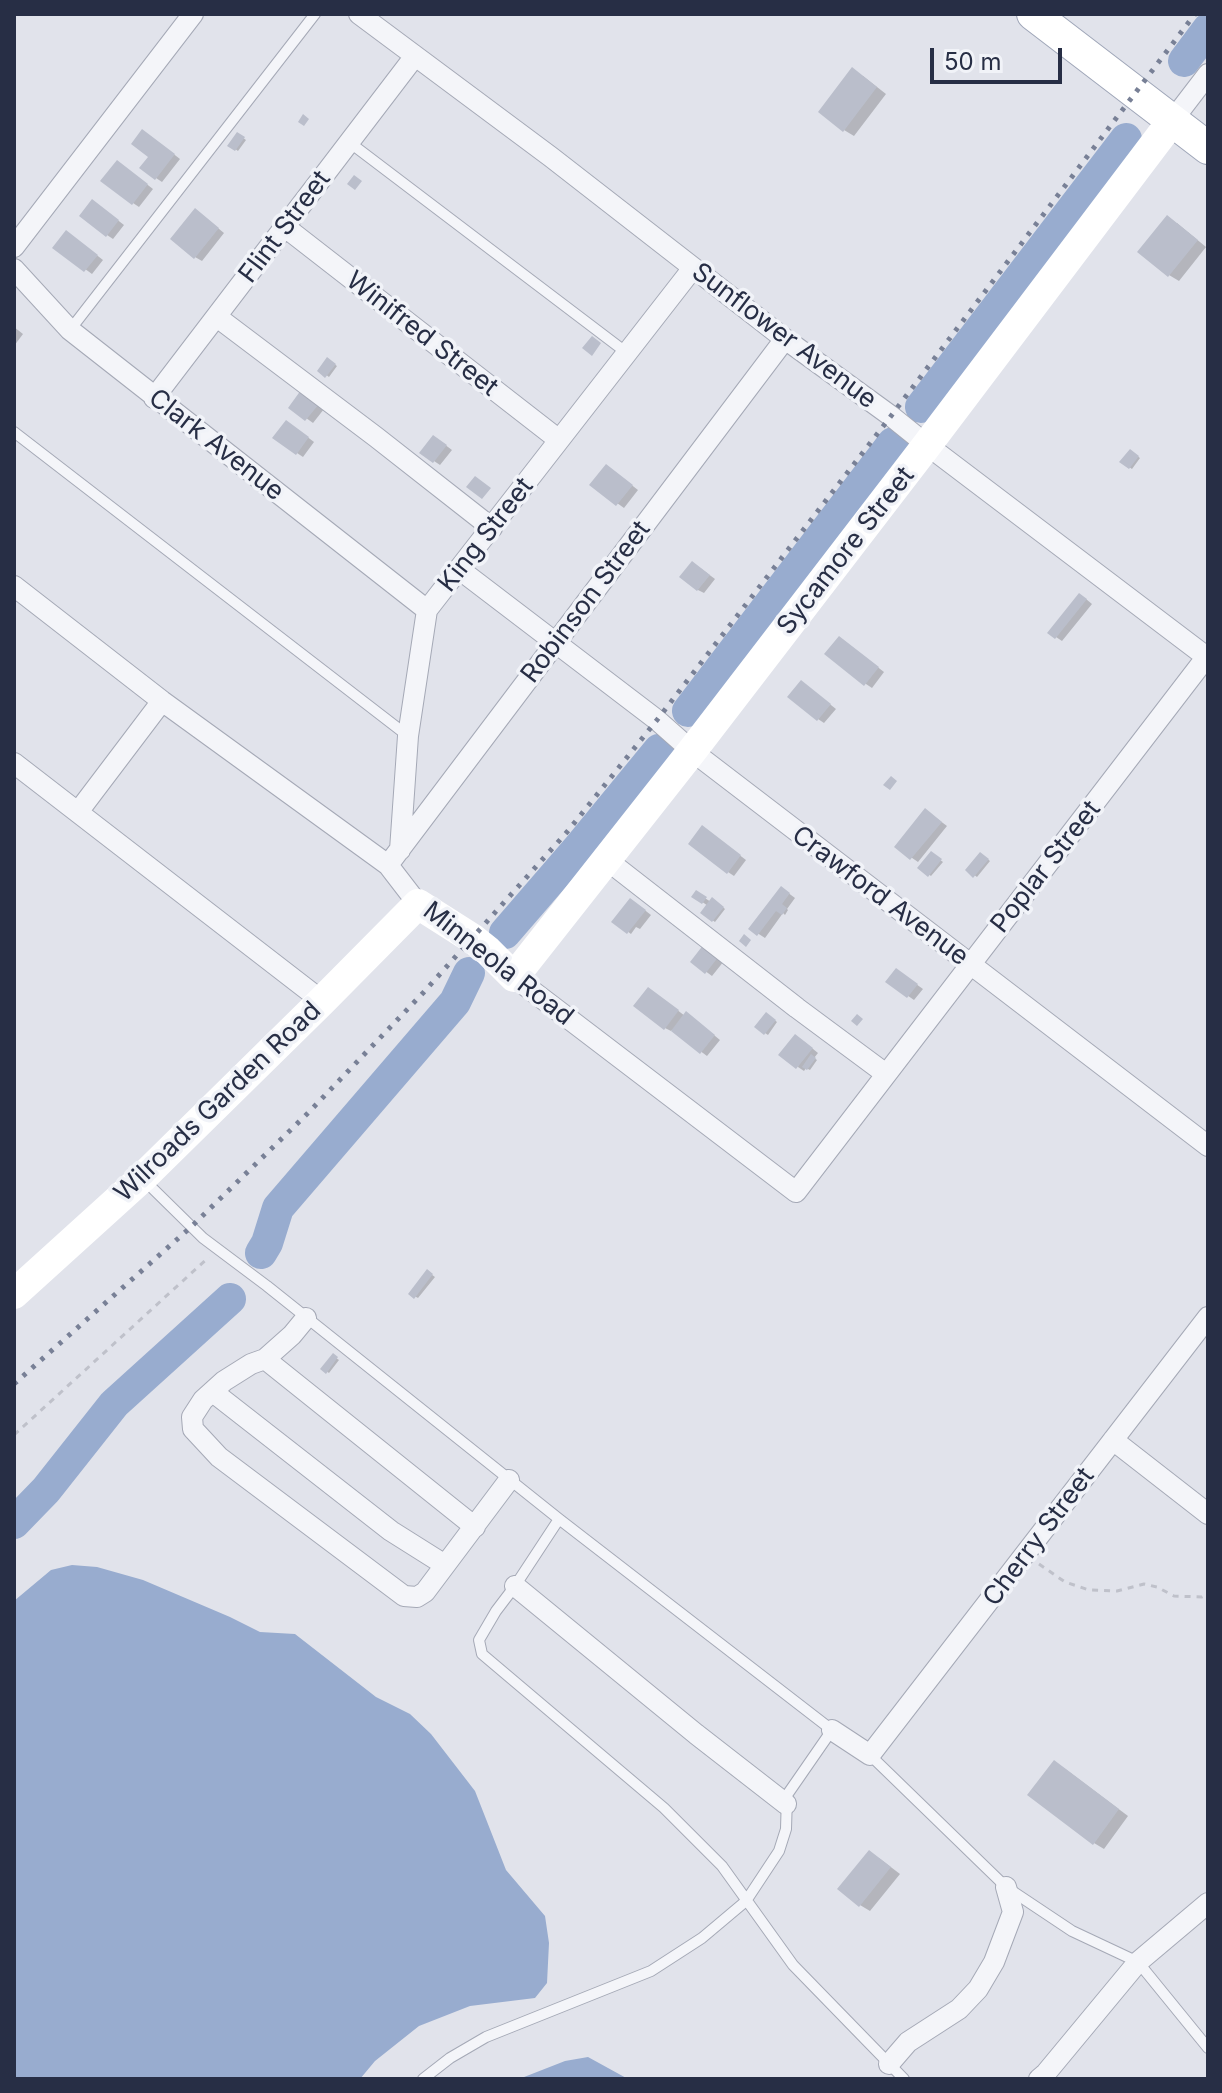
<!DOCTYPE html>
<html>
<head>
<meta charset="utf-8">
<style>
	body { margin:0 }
	#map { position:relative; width:1222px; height:2093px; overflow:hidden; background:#e1e3eb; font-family:Inter,sans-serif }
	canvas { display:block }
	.frame { position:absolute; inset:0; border:16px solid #272e45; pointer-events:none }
	.scale { position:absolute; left:930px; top:48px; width:132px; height:36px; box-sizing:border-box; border:4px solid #272e45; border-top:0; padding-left:10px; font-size:24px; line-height:28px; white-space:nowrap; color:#272e45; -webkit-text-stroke:6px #f1f3f8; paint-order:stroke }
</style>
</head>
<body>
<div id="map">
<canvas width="1222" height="2093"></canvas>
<div class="frame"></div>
<div class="scale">50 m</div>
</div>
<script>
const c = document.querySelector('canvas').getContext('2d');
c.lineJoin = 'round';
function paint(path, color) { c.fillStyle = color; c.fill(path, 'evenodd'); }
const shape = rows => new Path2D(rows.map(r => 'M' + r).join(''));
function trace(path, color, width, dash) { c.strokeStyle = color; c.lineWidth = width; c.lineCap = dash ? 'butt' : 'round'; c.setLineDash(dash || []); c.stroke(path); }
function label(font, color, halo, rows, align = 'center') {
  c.font = font + ' Inter,sans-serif'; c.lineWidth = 7; c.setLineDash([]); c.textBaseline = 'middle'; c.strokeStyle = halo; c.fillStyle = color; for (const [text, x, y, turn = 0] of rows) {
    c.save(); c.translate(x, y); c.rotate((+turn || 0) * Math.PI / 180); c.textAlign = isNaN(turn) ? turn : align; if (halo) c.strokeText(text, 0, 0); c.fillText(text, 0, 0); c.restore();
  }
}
paint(shape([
	[72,1565,97,1567,143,1580,230,1617,260,1632,295,1634,376,1697,410,1714,431,1734,475,1791,506,1870,545,1916,549,1943,547,1983,535,1998,470,2006,419,2026,375,2061,360,2079,14,2079,14,1601,51,1570],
	[588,2057,628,2079,519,2079,565,2061]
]), '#98accf');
paint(shape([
	[863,76,886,94,854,136,844,130],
	[238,134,246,140,238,151,230,145],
	[149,135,180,159,162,182,156,178],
	[123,166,153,189,139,207,133,203],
	[98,205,124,225,113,239,107,235],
	[202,215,224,233,202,261,195,257],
	[1177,223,1206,247,1179,281,1169,275],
	[72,236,103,260,92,274,55,247],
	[14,327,23,334,14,346],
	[328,360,337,366,329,377,320,370],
	[308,396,324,409,313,423,291,407],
	[293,426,314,442,303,457,297,453],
	[440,441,452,450,440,465,434,461],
	[1130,451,1140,458,1132,469,1122,462],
	[612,470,638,490,624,508,592,485],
	[699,567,715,579,704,593,698,590],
	[1086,599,1092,604,1062,641,1050,633],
	[845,642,884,672,872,688,866,684],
	[807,686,836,709,824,723,818,719],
	[931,814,947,826,918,862,896,847],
	[709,832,746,860,734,876,728,872],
	[932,854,943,862,931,876,920,868],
	[981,854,990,861,977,877,968,870],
	[787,892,795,898,787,909,788,910,785,915,783,913,765,938,751,929],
	[697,893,711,902,715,901,725,909,715,922,703,913,708,906,694,896],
	[637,904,651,915,640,929,636,927,631,934,614,921],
	[705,947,724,961,712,976,693,962],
	[902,974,923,989,914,1000,888,982],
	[655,993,685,1016,693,1018,720,1040,707,1056,672,1030,671,1031,665,1028],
	[766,1014,777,1022,768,1035,756,1027],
	[802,1040,818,1053,814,1058,817,1060,810,1070,806,1068,804,1071,798,1067],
	[428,1272,435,1277,418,1298,411,1294],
	[333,1356,339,1360,329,1373,323,1369],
	[1064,1768,1128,1816,1104,1849,1094,1843],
	[879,1858,900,1874,870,1911,860,1905]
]), '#0003');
trace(shape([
	[1184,61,1208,29],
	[921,407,1126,139],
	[688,711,893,443],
	[505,933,581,845,659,750],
	[261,1253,267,1243,278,1208,455,1002,469,973],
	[14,1523,46,1490,114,1404,230,1299]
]), '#98accf', 32);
paint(shape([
	[852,67,877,87,843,132,818,112],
	[303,114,309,119,304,126,298,122],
	[142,129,175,154,155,180,139,168,148,157,131,144],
	[237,132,245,137,235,151,227,146],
	[117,160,148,184,132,205,100,181],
	[354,175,362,181,355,190,347,184],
	[92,199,119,220,106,237,79,216],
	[195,208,219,228,194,259,170,239],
	[1167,215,1198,240,1168,277,1137,252],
	[66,230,98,255,84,272,52,248],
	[592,336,601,343,592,356,582,348],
	[327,357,336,364,325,378,317,371],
	[301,390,319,404,305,421,288,408],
	[286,420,309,437,296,455,272,438],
	[433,435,447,445,433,463,419,453],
	[1130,449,1139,456,1129,469,1119,462],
	[606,464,633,485,616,506,589,485],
	[475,476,491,488,482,499,466,487],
	[692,561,710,575,697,591,679,577],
	[1079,593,1087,599,1055,639,1047,633],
	[839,636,879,667,864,686,824,654],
	[801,680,831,704,817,721,787,697],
	[891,776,897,781,890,790,883,785],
	[925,808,942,822,910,860,894,847],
	[702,825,741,855,727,874,688,844],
	[931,851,942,859,928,877,917,868],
	[980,852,989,859,973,878,965,870],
	[781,886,790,893,782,904,787,908,782,915,776,911,757,936,748,929],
	[696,890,707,897,702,904,691,897],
	[712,897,724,907,712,922,700,913],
	[630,898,646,910,627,934,611,922],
	[744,934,751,940,746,947,739,941],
	[704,944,719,956,705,974,690,962],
	[896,968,918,984,907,998,885,982],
	[648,987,679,1010,664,1030,633,1006],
	[686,1011,715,1035,700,1054,671,1031],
	[766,1012,776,1020,764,1035,754,1027],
	[857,1014,863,1019,857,1026,851,1021],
	[795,1034,813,1048,796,1069,778,1055],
	[811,1054,816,1058,807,1070,802,1067],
	[427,1269,433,1274,414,1299,408,1294],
	[333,1353,338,1357,326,1374,320,1369],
	[1054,1760,1119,1809,1093,1845,1027,1795],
	[869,1850,891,1867,859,1907,837,1889]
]), '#babecb');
const lane = shape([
	[349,142,627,353],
	[70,330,315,14],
	[14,432,408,736],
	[143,1179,203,1238,267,1286,559,1519,832,1730,787,1795,786,1829,779,1851,746,1901,702,1938,651,1971,486,2037,450,2058,423,2079],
	[559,1519,515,1586,496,1611,479,1640,482,1654,664,1808,722,1866,793,1965,904,2079],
	[870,1755,1006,1887,1072,1931,1138,1962,1208,2048]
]);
const street = shape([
	[359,14,551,157,785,339,891,416,927,445,1208,658],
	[1172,121,1208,74],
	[285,227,559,440],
	[14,247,193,14],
	[14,269,70,330,427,610],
	[217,317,376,437,492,528],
	[154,398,415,56],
	[459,569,657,720,692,751,1208,1146],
	[14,586,162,701,388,865,418,904],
	[14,763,322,1001],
	[78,812,162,701],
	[400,850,408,736,427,610,693,268],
	[607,860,797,1008,886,1074],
	[388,865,785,339],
	[514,977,796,1192,1208,655],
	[306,1318,292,1335,265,1359,251,1364,224,1381,203,1400,192,1417,193,1429,219,1457,404,1596,417,1597,425,1592,509,1480],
	[265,1359,475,1527],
	[213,1392,391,1531,445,1565],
	[1113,1440,1208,1514],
	[515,1586,696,1734,786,1804],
	[832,1730,870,1755,1208,1317],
	[889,2064,908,2042,959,2009,978,1989,994,1962,1013,1912,1006,1887],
	[1039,2079,1046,2073,1138,1962,1208,1903]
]);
const primary = shape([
	[1033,14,1208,148]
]);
trace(lane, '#a5a9b6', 12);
trace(street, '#a5a9b6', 22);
trace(primary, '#9fa6b8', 34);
trace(shape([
	[14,1435,209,1257],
	[1039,1564,1065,1582,1089,1590,1117,1591,1144,1584,1157,1587,1174,1596,1202,1597,1208,1594]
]), '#bfc1ca', 3, [6, 6]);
trace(lane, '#f4f5f9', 10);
trace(street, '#f4f5f9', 20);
trace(shape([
	[14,1294,142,1178,322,1001,418,904,473,939,488,951,514,977,692,751,927,445,1172,121]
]), '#fff', 30);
trace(primary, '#fff', 32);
trace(shape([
	[14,1384,191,1227,308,1113,423,993,567,832,657,720,891,416,1195,14]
]), '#788096', 5, [4, 8]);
label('26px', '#272e45', '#f1f3f8', [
	["Flint Street",285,227,-53],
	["Winifred Street",422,334,38],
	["Sunflower Avenue",784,336,37],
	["Clark Avenue",216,445,38],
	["King Street",486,535,-52],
	["Sycamore Street",846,551,-52],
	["Robinson Street",586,602,-53],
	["Poplar Street",1046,867,-52],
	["Crawford Avenue",880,896,37],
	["Minneola Road",498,964,38],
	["Wilroads Garden Road",218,1102,-44],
	["Cherry Street",1039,1537,-53]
]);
</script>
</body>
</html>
